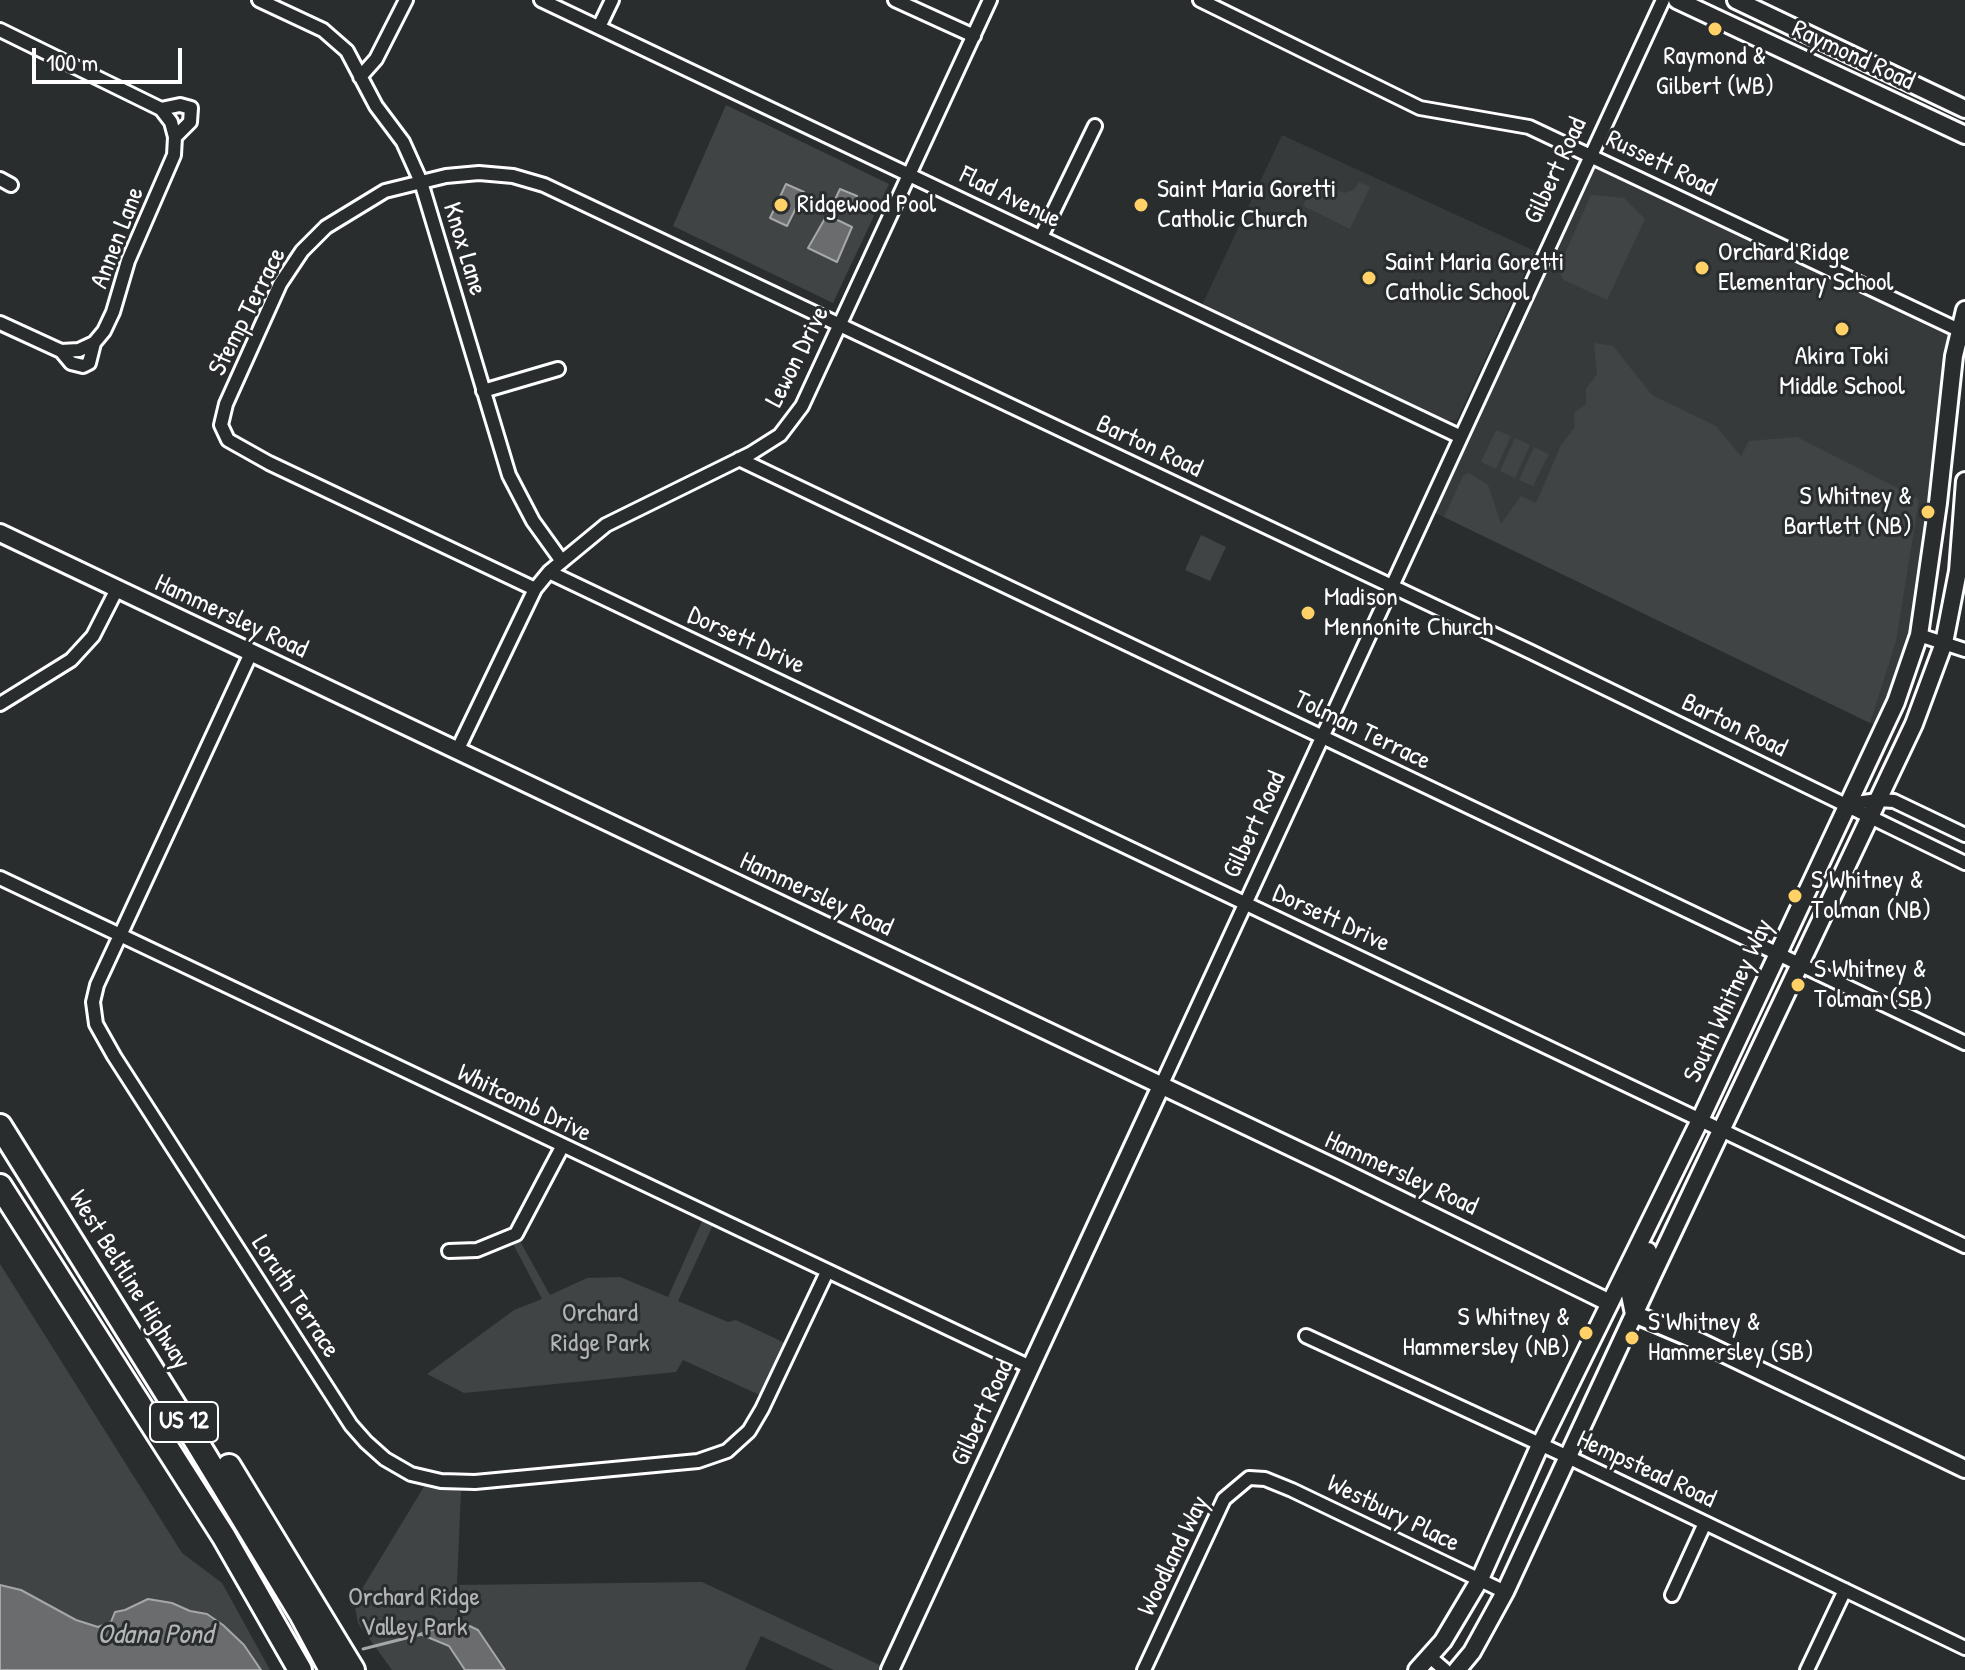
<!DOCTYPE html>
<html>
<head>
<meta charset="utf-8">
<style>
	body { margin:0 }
	#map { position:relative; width:1965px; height:1670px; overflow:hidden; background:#2a2d2e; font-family:"Patrick Hand",sans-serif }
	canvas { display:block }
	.scale { position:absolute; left:32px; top:48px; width:150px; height:36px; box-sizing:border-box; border:4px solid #fff; border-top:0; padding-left:10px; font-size:24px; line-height:28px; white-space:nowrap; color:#fff; -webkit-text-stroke:6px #2a2d2e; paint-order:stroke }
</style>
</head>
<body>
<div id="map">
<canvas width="1965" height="1670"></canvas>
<div class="scale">100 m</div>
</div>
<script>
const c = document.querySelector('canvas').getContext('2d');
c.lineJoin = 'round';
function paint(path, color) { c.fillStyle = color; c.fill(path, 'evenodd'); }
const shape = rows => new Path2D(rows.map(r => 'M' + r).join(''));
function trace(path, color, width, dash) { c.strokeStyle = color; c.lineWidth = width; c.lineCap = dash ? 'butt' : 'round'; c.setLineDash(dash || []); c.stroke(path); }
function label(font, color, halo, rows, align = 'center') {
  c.font = font + ' "Patrick Hand",sans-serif'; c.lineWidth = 6; c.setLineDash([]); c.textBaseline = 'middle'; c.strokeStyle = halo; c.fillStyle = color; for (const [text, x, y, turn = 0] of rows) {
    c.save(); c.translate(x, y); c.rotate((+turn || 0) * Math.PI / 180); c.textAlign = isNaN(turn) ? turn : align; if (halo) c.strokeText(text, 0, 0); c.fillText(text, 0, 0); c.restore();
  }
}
paint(shape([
	[1282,135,1535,251,1457,420,1444,421,1202,305],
	[1590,154,1959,329,1919,635,1883,729,1427,509]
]), '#373a3b');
paint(shape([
	[726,105,889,184,833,303,673,226],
	[1315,179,1344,193,1354,190,1359,182,1370,187,1350,229,1303,206],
	[1591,195,1624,198,1645,219,1607,300,1564,280,1558,269],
	[1594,343,1613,346,1652,395,1716,426,1741,456,1749,441,1797,437,1919,499,1896,641,1870,723,1444,517,1463,476,1469,473,1488,485,1501,524,1521,496,1536,503,1561,445,1575,427,1574,413,1586,404,1586,389,1597,374],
	[1496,430,1511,436,1496,469,1481,462],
	[1515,438,1530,445,1515,478,1500,471],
	[1534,447,1549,454,1533,486,1519,480],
	[1201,535,1226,547,1210,581,1185,570],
	[703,1219,713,1225,678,1301,728,1322,736,1320,787,1344,762,1396,683,1360,676,1372,464,1393,427,1374,514,1310,542,1299,510,1238,516,1234,550,1295,587,1278,620,1277,668,1297],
	[0,1264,182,1553,222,1583,270,1670,0,1670],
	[425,1485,461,1491,457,1585,702,1582,884,1667,882,1670,834,1670,761,1636,745,1670,392,1670,358,1623,354,1602]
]), '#414445');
const water = shape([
	[786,184,804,192,787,226,770,218,786,184],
	[840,189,857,196,849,213,832,206,840,189],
	[827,215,852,227,837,262,808,248,827,215],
	[0,1585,21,1590,76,1620,98,1627,111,1622,115,1612,125,1610,148,1599,172,1603,190,1611,207,1614,223,1625,244,1645,261,1670,0,1670,0,1585],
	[459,1621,478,1630,505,1670,465,1670,449,1646,420,1634,459,1621]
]);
paint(water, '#6a6c6d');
trace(water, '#a6a7a7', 2);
trace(shape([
	[363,1649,422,1634]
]), '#a6a7a7', 3);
const street = shape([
	[259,0,323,30,347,51,376,106,403,142,421,182,509,475,533,521,561,560],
	[541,0,1461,437],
	[895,0,974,36],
	[1200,0,1420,108,1529,127,1965,333],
	[599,27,612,0],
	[0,30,161,109,171,122,175,137,174,155,128,261,113,312,104,331,94,343,79,350,61,351,0,323],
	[360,77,376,59,406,0],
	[161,109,180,105,191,108,190,122,175,137],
	[0,179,11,185],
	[1041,237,1095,126],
	[61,351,71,363,83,366,89,363,94,343],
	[483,391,558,369],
	[739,459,1965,1043],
	[549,572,1965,1246],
	[535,589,269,463,228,440,221,425,226,404,280,284,302,251,326,227,385,191,446,176,479,173,513,176,544,185,1531,652,1965,863],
	[1919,635,1965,650],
	[251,653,97,985,93,1002,96,1024,114,1056,351,1425,366,1442,385,1459,411,1474,441,1481,475,1482,698,1461,727,1451,749,1431,762,1409,827,1272],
	[0,704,71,660,93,636,117,589],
	[457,751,535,589,549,572,606,525,750,454,780,435,802,406,990,0],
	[1848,804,1878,800,1894,801,1965,835],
	[0,878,1030,1367],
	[1161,1086,1663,0],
	[449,1251,477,1250,516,1234,562,1147],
	[1306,1336,1568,1457,1965,1648],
	[1672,1595,1705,1523],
	[1430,1657,1445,1670],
	[1144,1670,1224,1499,1249,1478,1265,1479,1292,1490,1505,1592],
	[1807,1670,1845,1590]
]);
const secondary = shape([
	[1677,0,1965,135],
	[1736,0,1965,109],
	[0,533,1337,1169,1610,1303],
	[1634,1314,1698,1341,1965,1469],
	[1634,1314,1630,1295,1648,1251],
	[890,1670,1161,1086],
	[1417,1670,1443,1641,1480,1579,1540,1445,1700,1120,1896,702,1919,635,1938,503,1954,356,1965,310],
	[1457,1670,1472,1652,1505,1592,1651,1278,1914,724,1944,643,1958,571,1965,481]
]);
const highway = shape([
	[0,1126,187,1426,301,1614,331,1670],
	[0,1186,224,1537,300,1670],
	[229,1466,353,1670]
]);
trace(street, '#fff', 18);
trace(secondary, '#fff', 22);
trace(highway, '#fff', 28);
trace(street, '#2a2d2e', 12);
trace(secondary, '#2a2d2e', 16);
trace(highway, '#2a2d2e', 22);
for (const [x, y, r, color] of [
	[1715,29,8,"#ffd166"],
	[781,205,8,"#ffd166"],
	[1141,205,8,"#ffd166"],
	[1702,268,8,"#ffd166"],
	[1369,278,8,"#ffd166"],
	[1842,329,8,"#ffd166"],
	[1928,512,8,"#ffd166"],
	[1308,613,8,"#ffd166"],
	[1795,896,8,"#ffd166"],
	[1798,985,8,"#ffd166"],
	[1586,1333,8,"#ffd166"],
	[1632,1338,8,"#ffd166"]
]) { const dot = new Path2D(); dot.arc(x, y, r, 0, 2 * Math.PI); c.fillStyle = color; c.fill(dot); trace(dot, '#2a2d2e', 3); }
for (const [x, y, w] of [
	[184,1422,68]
]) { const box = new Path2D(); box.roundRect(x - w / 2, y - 20, w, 40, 6); c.fillStyle = '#2a2d2e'; c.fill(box); trace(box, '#fff', 2); }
label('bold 24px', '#fff', null, [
	["US 12",184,1422]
]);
label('26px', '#fff', '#2a2d2e', [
	["Raymond Road",1853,56,25],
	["Russett Road",1661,164,26],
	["Gilbert Road",1556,171,-65],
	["Flad Avenue",1010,198,26],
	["Annen Lane",118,238,-69],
	["Knox Lane",464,249,73],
	["Stemp Terrace",248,312,-63],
	["Lewon Drive",798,357,-63],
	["Barton Road",1149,447,25],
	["Hammersley Road",231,617,25],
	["Dorsett Drive",746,641,25],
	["Barton Road",1734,726,26],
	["Tolman Terrace",1362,731,26],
	["Gilbert Road",1255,825,-65],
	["Hammersley Road",816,895,25],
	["Dorsett Drive",1331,919,25],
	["South Whitney Way",1729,1001,-65],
	["Whitcomb Drive",524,1104,26],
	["Hammersley Road",1401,1174,25],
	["West Beltline Highway",129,1280,58],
	["Loruth Terrace",295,1297,57],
	["Gilbert Road",983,1413,-65],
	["Hempstead Road",1646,1470,25],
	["Westbury Place",1393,1514,26],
	["Woodland Way",1174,1556,-64]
]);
label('26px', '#fff', '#2a2d2e', [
	["Raymond &",1715,57,"center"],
	["Gilbert (WB)",1715,87,"center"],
	["Saint Maria Goretti",1157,190],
	["Catholic Church",1157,220],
	["Ridgewood Pool",797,205],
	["Orchard Ridge",1718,253],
	["Elementary School",1718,283],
	["Saint Maria Goretti",1385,263],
	["Catholic School",1385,293],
	["Akira Toki",1842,357,"center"],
	["Middle School",1842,387,"center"],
	["S Whitney &",1912,497,"right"],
	["Bartlett (NB)",1912,527,"right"],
	["Madison",1324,598],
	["Mennonite Church",1324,628],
	["S Whitney &",1811,881],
	["Tolman (NB)",1811,911],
	["S Whitney &",1814,970],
	["Tolman (SB)",1814,1000],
	["S Whitney &",1570,1318,"right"],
	["Hammersley (NB)",1570,1348,"right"],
	["S Whitney &",1648,1323],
	["Hammersley (SB)",1648,1353]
], 'left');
label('26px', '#b3b4b5', '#2a2d2e', [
	["Orchard",600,1314],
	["Ridge Park",600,1344],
	["Orchard Ridge",414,1598],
	["Valley Park",414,1628]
]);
label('italic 28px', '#b4b6b6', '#2a2d2e', [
	["Odana Pond",155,1636]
]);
</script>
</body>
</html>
